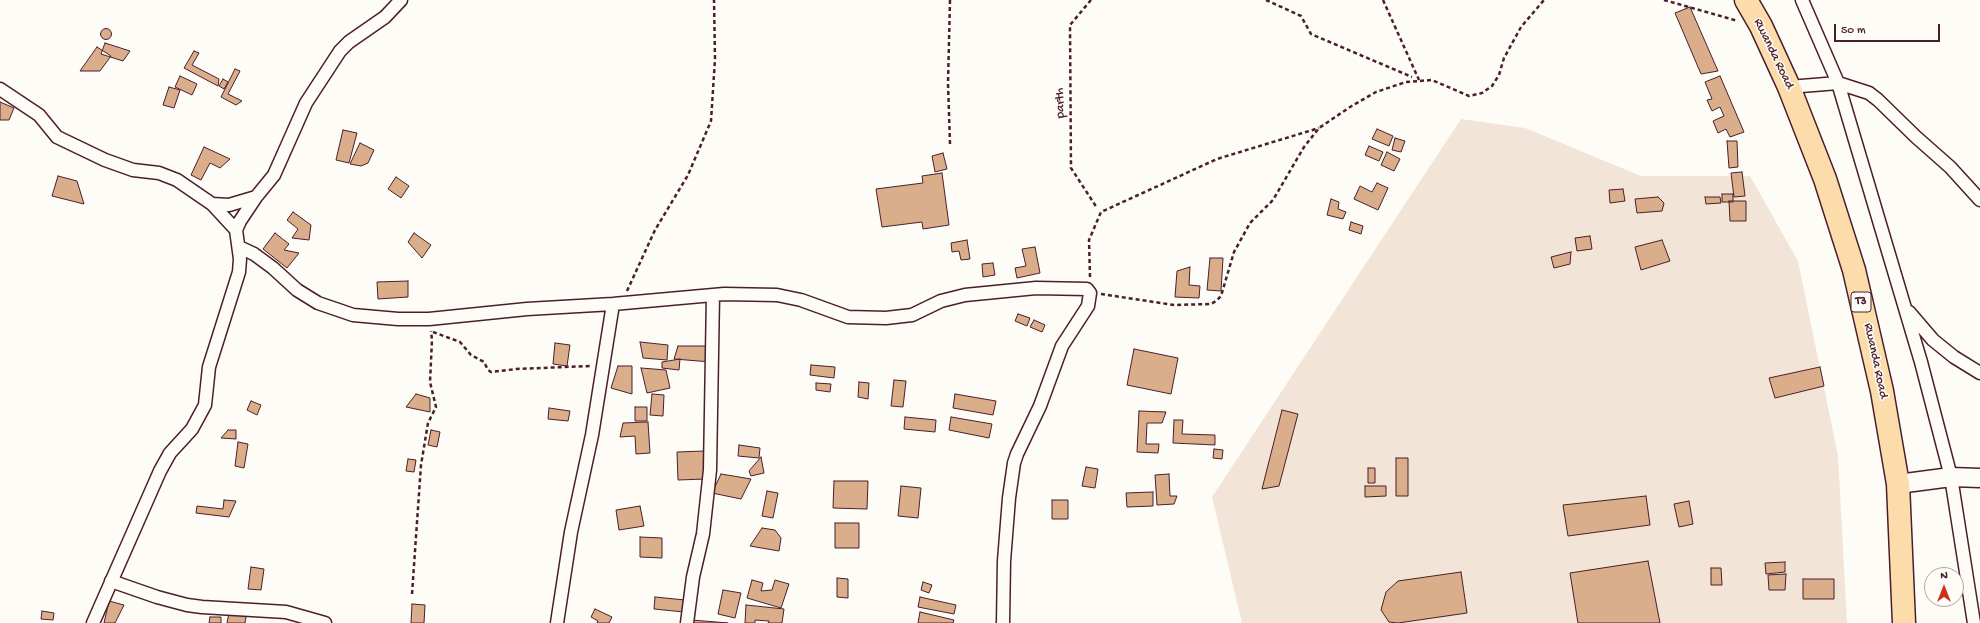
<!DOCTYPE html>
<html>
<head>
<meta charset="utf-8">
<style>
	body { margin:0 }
	#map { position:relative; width:1980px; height:623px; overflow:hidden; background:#fdfcf7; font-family:"Gochi Hand",sans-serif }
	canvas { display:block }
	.north { position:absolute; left:1924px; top:567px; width:40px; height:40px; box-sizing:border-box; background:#fdfcf7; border:1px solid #b5a4a5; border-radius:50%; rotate:0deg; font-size:11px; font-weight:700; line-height:16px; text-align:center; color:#4a1f2b }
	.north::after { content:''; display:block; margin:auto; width:14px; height:18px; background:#c8321e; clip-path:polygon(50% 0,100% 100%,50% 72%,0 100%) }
	.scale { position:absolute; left:1834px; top:24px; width:106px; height:18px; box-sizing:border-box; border:2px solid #4a1f2b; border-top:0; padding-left:5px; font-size:12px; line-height:14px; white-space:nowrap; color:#4a1f2b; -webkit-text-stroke:3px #fdfcf7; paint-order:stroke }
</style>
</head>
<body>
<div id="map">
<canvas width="1980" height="623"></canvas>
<div class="north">N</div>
<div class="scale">50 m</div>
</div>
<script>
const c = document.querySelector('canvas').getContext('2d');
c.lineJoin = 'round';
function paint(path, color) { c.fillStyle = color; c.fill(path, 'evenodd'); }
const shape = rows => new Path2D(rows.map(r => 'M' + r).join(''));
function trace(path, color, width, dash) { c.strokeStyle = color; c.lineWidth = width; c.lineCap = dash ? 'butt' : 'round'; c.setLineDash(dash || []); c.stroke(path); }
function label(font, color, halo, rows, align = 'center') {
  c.font = font + ' "Gochi Hand",sans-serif'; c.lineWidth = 3; c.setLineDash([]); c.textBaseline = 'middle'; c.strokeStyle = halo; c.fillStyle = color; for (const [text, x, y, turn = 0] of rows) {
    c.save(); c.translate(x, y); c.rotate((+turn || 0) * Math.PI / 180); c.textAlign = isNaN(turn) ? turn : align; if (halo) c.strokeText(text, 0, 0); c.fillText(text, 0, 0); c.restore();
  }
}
paint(shape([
	[1461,119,1525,128,1641,176,1750,176,1798,261,1838,456,1847,623,1242,623,1212,497]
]), '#f2e5d7');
const building = shape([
	[1690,7,1718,71,1701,74,1675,13,1690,7],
	'100.5 34a5.5 5.5 0 1 1 11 0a5.5 5.5 0 1 1-11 0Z',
	[105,43,130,51,123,61,101,54,105,43],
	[97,47,111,56,100,71,80,71,97,47],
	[194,51,199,53,192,65,219,79,218,86,184,68,194,51],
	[235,69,240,71,228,94,242,101,236,105,221,97,235,69],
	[180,76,197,84,192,95,175,87,180,76],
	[1720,76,1744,132,1730,137,1726,129,1718,133,1713,121,1724,116,1720,107,1712,111,1707,100,1712,99,1705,82,1720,76],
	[223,79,228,82,224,89,219,86,223,79],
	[169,87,180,90,174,108,163,105,169,87],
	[0,102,14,108,9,120,0,120,0,102],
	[1377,129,1393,136,1389,146,1372,139,1377,129],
	[343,130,357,133,349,163,336,160,343,130],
	[1395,138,1405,141,1401,152,1392,150,1395,138],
	[1727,141,1737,141,1738,167,1729,168,1727,141],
	[360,143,374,150,368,163,361,166,350,164,360,143],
	[1369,146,1383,152,1379,161,1365,155,1369,146],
	[204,147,230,159,220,168,210,163,201,180,191,175,204,147],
	[1387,152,1400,159,1394,171,1381,165,1387,152],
	[943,153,947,169,935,172,932,156,943,153],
	[1742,172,1745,196,1734,197,1731,173,1742,172],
	[942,173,949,225,923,229,922,222,882,227,876,189,923,183,922,176,942,173],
	[58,176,77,181,84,204,52,196,58,176],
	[396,177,409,186,401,198,388,189,396,177],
	[1377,183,1388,188,1378,210,1354,199,1360,186,1372,192,1377,183],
	[1623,189,1625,201,1610,203,1609,190,1623,189],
	[1722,194,1733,194,1733,202,1722,202,1722,194],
	[1658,197,1664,203,1662,211,1637,213,1635,199,1658,197],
	[1705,197,1720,197,1721,203,1706,204,1705,197],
	[1331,199,1339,202,1338,209,1346,212,1343,219,1327,215,1331,199],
	[1729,201,1746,201,1746,221,1730,221,1729,201],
	[293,212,311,225,309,240,292,238,298,229,287,220,293,212],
	[1351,222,1363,226,1361,234,1349,230,1351,222],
	[275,233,289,244,284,250,299,253,287,268,263,249,275,233],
	[414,233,431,245,422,258,408,242,414,233],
	[1590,236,1592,249,1577,251,1575,238,1590,236],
	[967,240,970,259,961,260,959,251,952,252,951,243,967,240],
	[1662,240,1670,261,1641,270,1635,247,1662,240],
	[1035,247,1040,273,1017,278,1015,268,1026,266,1022,249,1035,247],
	[1571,252,1570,264,1554,268,1551,257,1571,252],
	[1210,258,1223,258,1221,291,1207,290,1210,258],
	[993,263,995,275,983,277,982,264,993,263],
	[1190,267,1189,285,1200,286,1199,298,1175,297,1177,271,1190,267],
	[408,281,408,297,378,299,377,282,408,281],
	[1018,314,1030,318,1027,326,1015,321,1018,314],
	[1034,320,1045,325,1042,332,1030,327,1034,320],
	[640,342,668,345,667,360,643,358,640,342],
	[555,343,570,345,567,366,553,364,555,343],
	[678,346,710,346,711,362,674,359,678,346],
	[1134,349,1178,358,1171,394,1127,385,1134,349],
	[680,359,679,370,662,368,662,362,680,359],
	[811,365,835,367,834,378,810,375,811,365],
	[618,366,632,366,632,394,611,388,618,366],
	[1820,367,1824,386,1775,398,1769,378,1820,367],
	[641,368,666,370,670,388,647,393,641,368],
	[894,380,906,381,903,407,891,406,894,380],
	[859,382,869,383,868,399,858,397,859,382],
	[816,383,831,384,830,392,816,390,816,383],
	[416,394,430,398,430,412,406,407,416,394],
	[652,394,664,395,663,416,650,415,652,394],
	[955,394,996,401,993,415,953,408,955,394],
	[251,401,261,405,257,415,247,410,251,401],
	[635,407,647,407,647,421,635,421,635,407],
	[549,408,570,411,568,421,548,419,549,408],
	[1282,410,1298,414,1279,486,1262,489,1282,410],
	[1139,411,1166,412,1162,423,1147,423,1146,444,1159,444,1158,453,1137,452,1139,411],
	[905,417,936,420,935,432,904,429,905,417],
	[951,417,992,424,989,438,949,430,951,417],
	[1174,420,1183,420,1182,434,1215,435,1215,445,1173,443,1174,420],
	[648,422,650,453,636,454,635,436,620,437,623,423,648,422],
	[228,430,236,430,236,439,221,438,228,430],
	[431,430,440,432,437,447,428,445,431,430],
	[238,442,248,444,244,468,235,466,238,442],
	[739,445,760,448,759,458,738,456,739,445],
	[1214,449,1223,450,1222,459,1213,458,1214,449],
	[704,451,705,479,678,480,677,452,704,451],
	[761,457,764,473,751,476,749,471,761,457],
	[1396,458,1408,458,1408,496,1396,496,1396,458],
	[408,459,416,460,414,472,406,471,408,459],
	[1086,467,1098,469,1095,488,1082,486,1086,467],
	[1368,468,1375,468,1375,483,1368,483,1368,468],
	[721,474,751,479,741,499,712,493,721,474],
	[1169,474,1170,496,1177,496,1174,504,1157,505,1155,475,1169,474],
	[834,481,868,481,867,509,833,508,834,481],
	[901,486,921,488,918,518,898,516,901,486],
	[1365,486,1386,486,1386,496,1365,497,1365,486],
	[767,491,778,493,773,518,762,516,767,491],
	[1153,492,1153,506,1127,507,1126,493,1153,492],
	[1646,496,1650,525,1568,536,1563,505,1646,496],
	[224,500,236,501,229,517,196,513,197,506,223,509,224,500],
	[1052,500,1068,500,1068,519,1052,519,1052,500],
	[1689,501,1693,524,1679,527,1674,504,1689,501],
	[640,506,644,526,619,530,616,510,640,506],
	[835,523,859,523,859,548,835,548,835,523],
	[762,528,775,530,781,538,779,551,750,546,762,528],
	[640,537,662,538,662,558,640,557,640,537],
	[1648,561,1660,623,1578,623,1570,573,1648,561],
	[1785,562,1785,572,1766,574,1765,563,1785,562],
	[251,567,264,569,261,590,248,589,251,567],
	[1711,568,1721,568,1722,585,1711,585,1711,568],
	[1461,572,1467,613,1398,623,1389,622,1381,610,1386,592,1398,581,1461,572],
	[1786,574,1785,590,1769,590,1768,575,1786,574],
	[837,578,848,579,848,598,837,597,837,578],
	[1803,579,1834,579,1834,599,1803,599,1803,579],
	[752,580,763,583,761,591,772,590,775,580,789,584,781,608,747,598,752,580],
	[923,582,932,585,929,593,921,590,923,582],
	[723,590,741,593,735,618,718,614,723,590],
	[655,597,685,600,684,612,654,609,655,597],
	[920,597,956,605,954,614,918,607,920,597],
	[109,601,124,605,115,623,104,623,109,601],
	[412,604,425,605,424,623,411,623,412,604],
	[746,605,784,609,782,623,768,623,769,621,755,620,755,623,745,623,746,605],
	[595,609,612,617,609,623,597,623,598,621,591,617,595,609],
	[42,611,54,613,53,620,41,619,42,611],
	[920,612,954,620,953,623,918,623,920,612],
	[229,613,246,617,245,623,227,623,229,613],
	[210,617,221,617,221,623,209,623,210,617],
	[692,620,728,623,692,623,692,620]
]);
paint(building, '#daae8b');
trace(building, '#4a1f2b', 1);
const street = shape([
	[1802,0,1838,83,1921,362,1951,477,1974,623],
	[1789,87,1838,83,1869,93,1878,100,1916,137,1950,167,1980,200],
	[0,89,39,115,57,137,105,160,133,170,159,173,177,180,212,204,236,230],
	[212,204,229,205,256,197],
	[239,247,254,254,273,268,297,290,318,303,353,315,398,319,429,319,527,309,613,304,724,294,777,295,801,300,848,317,886,318,912,315,941,301,965,295,1036,288,1087,289,1090,293,1088,306,1062,346,1040,406,1017,454,1014,463,1009,498,1004,561,1003,623],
	[1909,312,1933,340,1954,357,1980,373],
	[111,581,157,597,187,605,202,607,286,612,325,623],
	[93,623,160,471,170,453,192,429,205,405,209,367,239,272,240,259,236,230,240,221,256,197,274,175,306,103,340,51,349,42,385,17,401,0],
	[557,623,571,532,592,435,613,304],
	[687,623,693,577,703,534,710,470,713,295]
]);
const secondary = shape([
	[1898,484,1951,477,1980,478]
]);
const highway = shape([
	[1746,0,1761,26,1789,87,1825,179,1854,270,1882,391,1898,484,1904,623]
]);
trace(street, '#4a1f2b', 15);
trace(secondary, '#4a1f2b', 21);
trace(highway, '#4a1f2b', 25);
trace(shape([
	[1091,0,1070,25,1071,168,1097,208],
	[1266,0,1301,16,1311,34,1412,77],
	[1383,0,1419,80],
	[1664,0,1738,21],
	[950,144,948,83,950,0],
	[1090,277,1089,240,1101,212,1217,159,1319,128],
	[627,291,655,230,688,175,711,121,715,59,714,0],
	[1101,294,1174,305,1211,304,1216,301,1221,296,1234,252,1250,223,1273,200,1304,147,1319,128,1350,107,1376,92,1406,82,1432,80,1469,96,1482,93,1492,86,1499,75,1504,58,1521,27,1544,0],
	[433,332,460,342,471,355,484,362,488,370,491,372,516,369,590,366],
	[412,594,421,465,428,423,436,407,430,382,432,340,431,331]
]), '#4a1f2b', 2.5, [4, 3]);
trace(street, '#fdfcf7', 12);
trace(secondary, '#fdfcf7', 18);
trace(highway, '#fddcac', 22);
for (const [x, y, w] of [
	[1861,302,20]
]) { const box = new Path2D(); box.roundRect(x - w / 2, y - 10, w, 20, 3); c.fillStyle = '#fdfcf7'; c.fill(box); trace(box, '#4a1f2b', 1); }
label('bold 12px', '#4a1f2b', null, [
	["T3",1861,302]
]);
label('13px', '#4a1f2b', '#fdfcf7', [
	["Rwanda Road",1773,54,64],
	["parth",1061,103,-91],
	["Rwanda Road",1875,361,78]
]);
</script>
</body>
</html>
